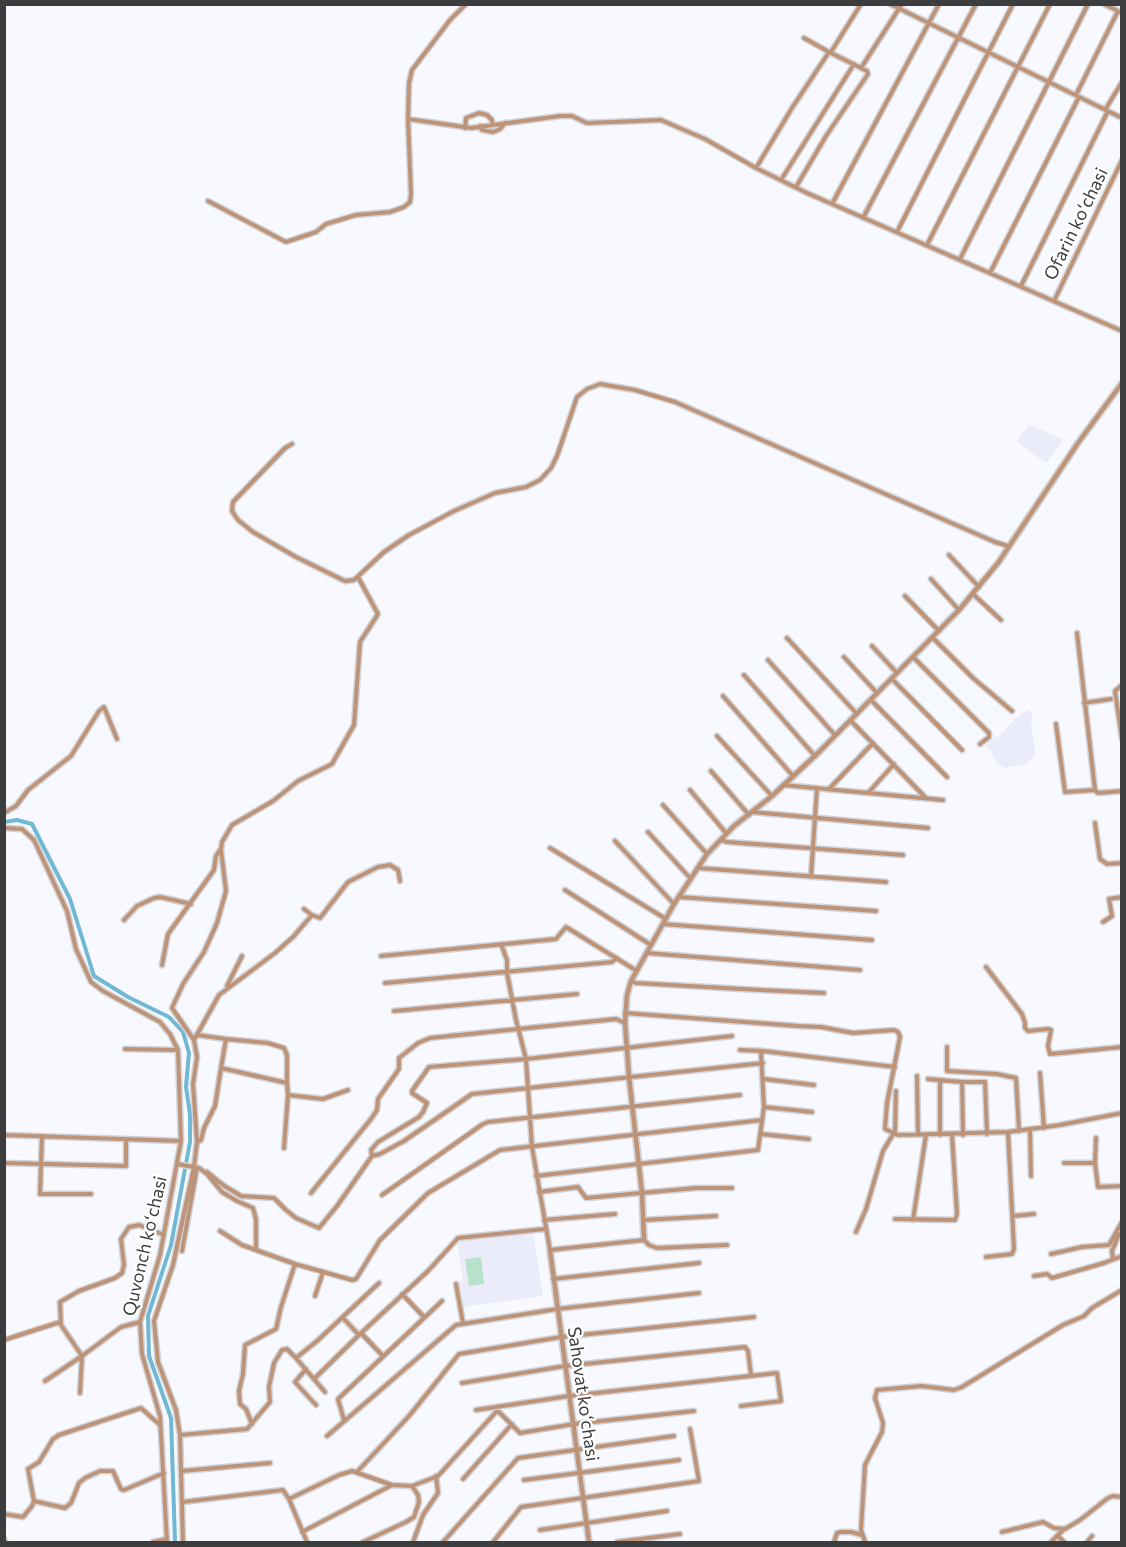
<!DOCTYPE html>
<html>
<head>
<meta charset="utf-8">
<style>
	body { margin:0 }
	#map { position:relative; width:1126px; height:1547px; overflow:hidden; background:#f7f9ff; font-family:Commissioner,sans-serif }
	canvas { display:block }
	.frame { position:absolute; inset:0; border:6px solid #3c3d3f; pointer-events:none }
</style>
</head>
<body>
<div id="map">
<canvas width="1126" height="1547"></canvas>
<div class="frame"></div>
</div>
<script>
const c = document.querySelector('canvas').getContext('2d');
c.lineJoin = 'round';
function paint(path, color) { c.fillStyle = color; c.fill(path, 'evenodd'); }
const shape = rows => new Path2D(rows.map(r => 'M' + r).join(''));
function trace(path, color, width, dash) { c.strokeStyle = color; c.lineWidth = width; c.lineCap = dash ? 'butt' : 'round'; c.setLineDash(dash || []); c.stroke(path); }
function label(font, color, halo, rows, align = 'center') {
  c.font = font + ' Commissioner,sans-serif'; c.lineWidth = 4.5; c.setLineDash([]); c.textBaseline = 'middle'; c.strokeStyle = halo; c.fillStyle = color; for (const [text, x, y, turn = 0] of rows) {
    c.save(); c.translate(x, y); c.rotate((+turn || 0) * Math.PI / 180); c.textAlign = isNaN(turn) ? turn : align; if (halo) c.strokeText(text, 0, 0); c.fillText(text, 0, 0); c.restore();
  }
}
paint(shape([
	[1029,424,1063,440,1046,463,1017,442],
	[1028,710,1032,714,1031,729,1035,748,1034,757,1025,764,1005,768,998,764,986,745,996,736,998,737,1019,715],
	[533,1233,543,1296,461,1307,457,1281,463,1280,457,1242]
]), '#eaecfa');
paint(shape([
	[481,1257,484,1284,469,1286,465,1259]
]), '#b7e1cb');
trace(shape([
	[4,822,17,820,32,824,70,899,94,976,128,997,169,1017,183,1032,189,1053,186,1087,190,1114,190,1142,171,1245,148,1316,149,1356,171,1418,175,1542]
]), '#71b8d5', 4);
const minor = shape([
	[890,4,1122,118],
	[1104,4,1122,13],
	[804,38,829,52],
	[831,52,861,4],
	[861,68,902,4],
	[1076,95,1118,11],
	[1105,110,1122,82],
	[408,119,471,128,560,116,572,116,587,123,661,120,705,139,756,168,807,193,1122,331],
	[480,126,482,130,493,132,500,129,505,123],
	[465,128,466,118,479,113,487,115,492,120,492,125],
	[756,168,792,108,829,52,867,71,868,74,826,136,796,187],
	[781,180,854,64],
	[208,201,286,242,316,232,326,224,356,215,390,212,404,207,410,202,411,194,408,119,409,83,412,70,450,20,466,4],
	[832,204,939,4],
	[863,218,976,4],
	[897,232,1013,4],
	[927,245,1050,4],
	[960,259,1088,4],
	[990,273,1079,97],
	[1021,286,1108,111],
	[1054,301,1122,160],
	[292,444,285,448,233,502,232,511,238,520,253,532,296,557,345,581,354,580,384,552,409,535,454,511,495,493,526,487,540,480,551,468,557,456,577,397,587,389,600,384,635,390,675,402,995,542,1008,546],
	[949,555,979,587],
	[931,579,959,610],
	[973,594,1001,620],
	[905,596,939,631],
	[1077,633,1095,790,1098,793,1122,791],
	[932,637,973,678,1012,711],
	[787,638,857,714],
	[872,646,897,673],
	[844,657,877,693],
	[913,657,989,733,989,737,980,744],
	[768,660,835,735],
	[744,675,815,756],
	[892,679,962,750],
	[1122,685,1115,691,1122,739],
	[723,696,793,776],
	[871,700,947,777],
	[1084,703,1111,699],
	[850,720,925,797],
	[1056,724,1065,792,1095,790],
	[717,736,772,796],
	[711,771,749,815],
	[783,785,943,800],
	[829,789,873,743],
	[690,790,726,833],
	[868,793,894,764],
	[663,805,707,854],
	[752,812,928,828],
	[4,813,16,806,28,790,71,756,99,711,104,707,117,739],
	[1095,823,1100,859,1107,864,1122,863],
	[4,828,22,829,34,840,67,911,76,949,91,982,103,991,160,1022,170,1034,178,1050,181,1141,160,1255,140,1322,142,1354,160,1416,167,1542],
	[648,832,691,879],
	[721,840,727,842,903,855],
	[615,841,674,904],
	[550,848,666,919],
	[698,868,886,882],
	[811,877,817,788],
	[565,890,651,945],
	[679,897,876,911],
	[304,909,312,915],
	[124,920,137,906,154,898,160,897,191,904],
	[1103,922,1112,916,1109,899,1122,897],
	[663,924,872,940],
	[501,944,507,960,507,973,516,1020,526,1059,532,1147,550,1250,644,1240,649,1245,657,1248,727,1245],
	[647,953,860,970],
	[381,956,556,939,566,927,637,971],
	[162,965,168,934,214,870,216,856,220,850],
	[986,967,1022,1014,1025,1023,1025,1028,1028,1031,1048,1029,1051,1030,1048,1046,1050,1054,1122,1047],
	[631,981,636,983,760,990,824,993],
	[385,983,612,962,617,958],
	[227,986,242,956],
	[394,1011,577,994],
	[625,1013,798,1026,821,1027,853,1033,894,1030,898,1032,900,1037,887,1103,885,1129,898,1135,1008,1132,1060,1125,1122,1113],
	[197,1035,226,1039,221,1068,287,1083,288,1095,323,1099,348,1090],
	[226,1039,268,1043,284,1048,287,1055,287,1083],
	[194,1040,172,1008,183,984,204,952,217,923,226,891,221,850,222,842,232,825,273,801,298,781,332,764,354,725,360,642,378,614,358,577],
	[947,1047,947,1071,997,1074,1016,1078,1019,1131],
	[125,1049,178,1050],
	[740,1050,763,1051],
	[1040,1073,1044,1128],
	[917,1076,918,1135],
	[764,1079,814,1085],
	[928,1079,962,1082,963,1135],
	[940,1080,940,1135],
	[962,1082,985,1082,987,1134],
	[764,1107,812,1112],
	[1030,1130,1031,1176],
	[761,1134,809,1139],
	[4,1135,181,1141],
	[42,1136,40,1194,91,1194],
	[1096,1138,1095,1163,1098,1187,1122,1186],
	[197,1142,201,1140,204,1128,215,1106,221,1068],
	[284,1148,288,1095],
	[372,1156,371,1150,378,1142,419,1117,423,1112,427,1103,412,1093,412,1091,429,1067,526,1059,732,1036],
	[4,1163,126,1166,126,1139],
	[1064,1163,1095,1163],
	[177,1164,199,1168,207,1174,222,1192,237,1201,253,1208,256,1219,256,1250,295,1264,352,1280,356,1279,380,1240,428,1193,500,1150,762,1120],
	[207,1172,223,1185,241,1196,274,1198,286,1210,296,1218,319,1228,337,1206,372,1156,380,1154,404,1141,472,1094,763,1063],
	[536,1176,758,1150,764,1107,761,1054,763,1051,895,1067],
	[539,1192,578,1187,586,1198,696,1188,732,1188],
	[311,1193,371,1119,377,1110,378,1099,399,1069,399,1058,418,1043,430,1038,616,1019,625,1023],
	[382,1195,483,1124,488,1122,740,1095],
	[1013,1216,1034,1214],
	[895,1219,955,1220,957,1214,952,1135],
	[544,1220,615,1214],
	[644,1220,716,1216],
	[913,1220,926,1135],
	[220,1231,242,1245,256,1250],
	[856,1232,866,1209,883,1151,895,1131,896,1091],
	[182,1251,197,1168],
	[1051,1254,1082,1247,1109,1245,1122,1222],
	[986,1257,1012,1254,1014,1249,1008,1132],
	[1113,1259,1112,1251,1119,1234],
	[1034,1276,1047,1274,1052,1278,1104,1263,1122,1256],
	[553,1279,699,1263],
	[456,1284,463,1323],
	[402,1294,424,1317],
	[315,1296,323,1272],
	[343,1318,359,1335],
	[361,1333,382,1355],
	[4,1340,60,1322],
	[296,1358,317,1341,379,1283],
	[306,1369,295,1382,316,1405],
	[314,1379,359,1335,428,1271,458,1238,545,1229],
	[45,1381,82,1356,61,1325,60,1302,79,1291,115,1278,122,1273,124,1265,121,1239,129,1227,139,1225,164,1235],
	[462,1383,565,1366,745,1347,748,1351,751,1375],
	[80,1393,82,1356,121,1327,140,1322],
	[476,1410,569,1396,777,1373,781,1401,741,1406],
	[344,1420,338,1399,442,1301],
	[252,1424,246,1409,240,1404,239,1391,243,1374,245,1345,276,1329,281,1307,295,1264],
	[180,1435,247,1429,270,1402,269,1387,274,1363,282,1350,287,1349,296,1358,325,1392],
	[327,1436,456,1325,557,1309,699,1293],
	[182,1471,270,1463],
	[357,1472,409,1416,459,1354,561,1337,754,1317],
	[463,1479,512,1424],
	[524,1480,679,1460],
	[412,1486,438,1476,496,1412,499,1412,520,1433,574,1424,694,1411],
	[289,1499,307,1542],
	[34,1501,28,1469,39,1462,53,1439,59,1435,141,1408,160,1425],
	[183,1502,283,1490,289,1499,339,1475,352,1471,392,1485,412,1486,418,1495,419,1502,414,1517,406,1522,363,1542],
	[4,1514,23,1517,32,1506,34,1501,65,1508,71,1503,79,1483,85,1478,100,1471,113,1471,121,1489,124,1490,164,1473],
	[540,1530,667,1511],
	[302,1532,392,1485],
	[1002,1532,1043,1522,1054,1528,1065,1529,1080,1520,1108,1498,1113,1496,1122,1497],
	[1059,1537,1064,1542],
	[4,1538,5,1542],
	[153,1542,167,1539],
	[183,1542,180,1435,176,1410,158,1362,154,1321,173,1265,194,1167,197,1142,193,1084,197,1057,194,1040,219,995,275,953,293,937,312,915,320,918,348,882,378,867,390,865,398,870,400,881],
	[413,1542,423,1515,438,1493,436,1476],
	[443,1542,518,1458,674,1436],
	[493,1542,521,1507,699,1481,690,1429],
	[617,1542,680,1534],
	[834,1542,837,1533,841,1532,851,1532,862,1535],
	[865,1542,861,1530,865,1465,882,1432,883,1423,875,1398,877,1390,922,1386,954,1390,962,1387,1063,1325,1084,1316,1092,1308,1122,1290],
	[1051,1542,1064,1529],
	[1087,1542,1092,1536]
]);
const tertiary = shape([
	[644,1240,642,1193,629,1077,625,1023,627,995,631,981,674,904,707,854,734,826,772,796,819,752,959,610,998,563,1078,443,1122,383],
	[550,1250,589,1542]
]);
trace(minor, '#d2d3d9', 7);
trace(tertiary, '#d2d3d9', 8);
trace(minor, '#be9478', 4);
trace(tertiary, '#be9478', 4.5);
label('18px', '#3c3d3f', '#fff', [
	["Ofarin koʻchasi",1076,224,-64],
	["Quvonch koʻchasi",145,1246,-77],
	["Sahovat koʻchasi",583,1394,82]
]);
</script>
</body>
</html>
